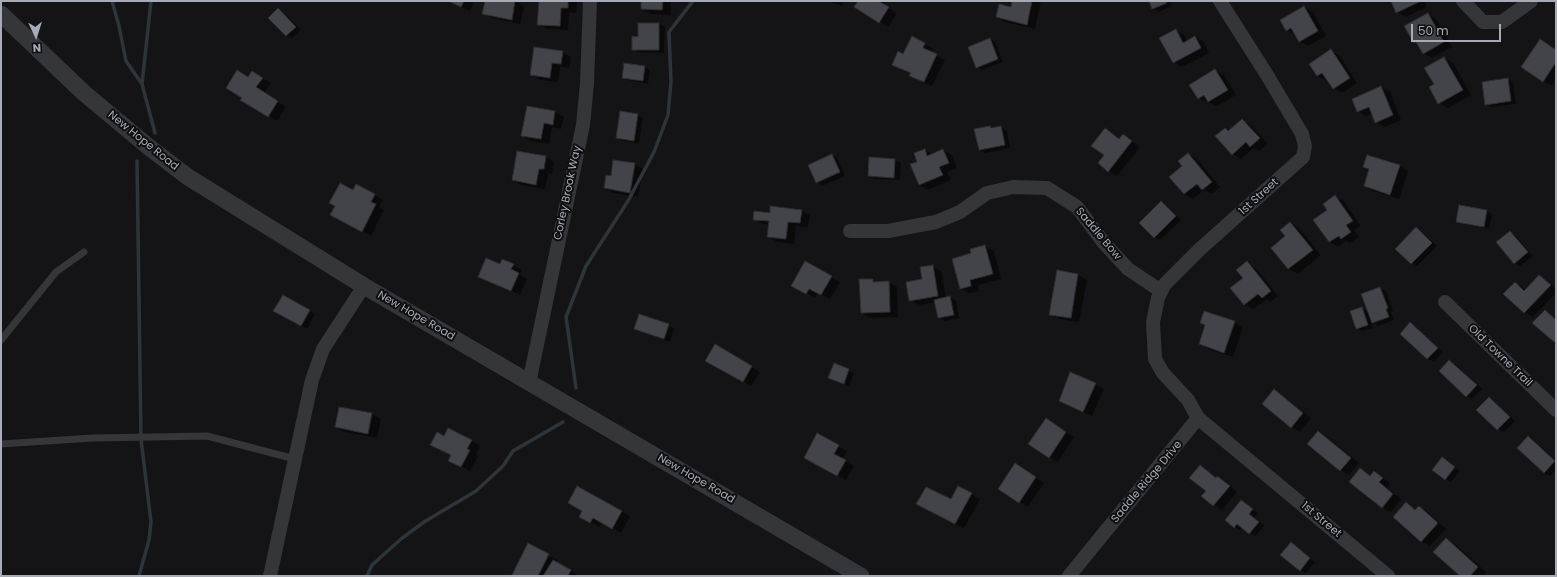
<!DOCTYPE html>
<html>
<head>
<meta charset="utf-8">
<style>
	body { margin:0 }
	#map { position:relative; width:1557px; height:577px; overflow:hidden; background:#141416; font-family:Poppins,sans-serif }
	canvas { display:block }
	.frame { position:absolute; inset:0; border:2px solid #a6abb5; pointer-events:none }
	.north { position:absolute; left:16px; top:16px; width:40px; height:40px; -webkit-text-stroke:3px #0f0f11; paint-order:stroke; rotate:176deg; font-size:11px; font-weight:700; line-height:16px; text-align:center; color:#a6abb5 }
	.north::after { content:''; display:block; margin:auto; width:14px; height:18px; background:#a6abb5; clip-path:polygon(50% 0,100% 100%,50% 72%,0 100%) }
	.scale { position:absolute; left:1411px; top:24px; width:90px; height:18px; box-sizing:border-box; border:2px solid #a6abb5; border-top:0; padding-left:5px; font-size:12px; line-height:14px; white-space:nowrap; color:#a6abb5; -webkit-text-stroke:3px #0f0f11; paint-order:stroke }
</style>
</head>
<body>
<div id="map">
<canvas width="1557" height="577"></canvas>
<div class="frame"></div>
<div class="north">N</div>
<div class="scale">50 m</div>
</div>
<script>
const c = document.querySelector('canvas').getContext('2d');
c.lineJoin = 'round';
function paint(path, color) { c.fillStyle = color; c.fill(path, 'evenodd'); }
const shape = rows => new Path2D(rows.map(r => 'M' + r).join(''));
function trace(path, color, width, dash) { c.strokeStyle = color; c.lineWidth = width; c.lineCap = dash ? 'butt' : 'round'; c.setLineDash(dash || []); c.stroke(path); }
function label(font, color, halo, rows, align = 'center') {
  c.font = font + ' Poppins,sans-serif'; c.lineWidth = 4; c.setLineDash([]); c.textBaseline = 'middle'; c.strokeStyle = halo; c.fillStyle = color; for (const [text, x, y, turn = 0] of rows) {
    c.save(); c.translate(x, y); c.rotate((+turn || 0) * Math.PI / 180); c.textAlign = isNaN(turn) ? turn : align; if (halo) c.strokeText(text, 0, 0); c.fillText(text, 0, 0); c.restore();
  }
}
paint(shape([
	[447,1,474,1,470,11],
	[486,1,515,1,524,6,520,24,492,18,483,13],
	[540,1,577,2,576,13,569,12,568,30,547,29,538,24],
	[642,1,671,1,671,15,651,14,642,9],
	[829,1,844,1,842,6],
	[859,1,885,1,883,5,897,13,888,27,855,7],
	[1013,1,1041,1,1035,29,1005,22,997,17,1012,8],
	[1150,1,1170,1,1172,6,1159,12,1153,8],
	[1392,1,1424,1,1427,7,1406,17,1397,12],
	[1304,7,1313,12,1326,36,1308,46,1299,41,1296,35,1287,30],
	[278,10,284,13,301,30,292,38,287,35,270,18],
	[1428,14,1436,19,1452,47,1432,58,1423,53,1419,45,1414,43],
	[659,24,665,27,664,53,638,52,633,49,639,38],
	[1176,30,1184,35,1188,41,1195,37,1204,42,1209,53,1182,67,1174,62],
	[912,38,933,49,931,53,945,60,932,86,919,80,911,75,912,74,902,69,904,55],
	[990,39,995,42,1003,62,982,70,977,67],
	[1556,50,1556,79,1552,86,1543,81],
	[1331,51,1339,55,1357,83,1342,93,1333,88,1328,80,1326,81,1318,76,1310,64],
	[562,52,571,57,569,68,560,67,558,82,540,80,532,75],
	[1444,58,1453,63,1471,95,1448,108,1439,103,1435,85],
	[645,67,650,70,648,84,628,80,623,77],
	[1215,70,1224,75,1236,95,1217,106,1198,98],
	[252,72,271,83,264,93,286,107,277,121,242,100,249,78],
	[1508,79,1513,83,1516,104,1492,107,1486,104],
	[1381,87,1390,92,1401,120,1385,127,1376,122,1373,113,1366,116,1358,111],
	[527,107,555,112,564,117,561,129,552,127,549,144,531,141,523,136],
	[638,115,643,118,639,143,623,141,617,138],
	[1242,120,1251,125,1268,144,1259,151,1254,148,1241,159,1232,154,1229,131],
	[990,127,993,129,1001,127,1007,131,1010,148,985,153,980,150],
	[1106,129,1120,139,1123,135,1140,147,1117,176,1109,171,1105,155],
	[925,150,933,155,943,150,952,155,957,168,947,172,951,180,928,190,919,185,919,162],
	[1188,154,1197,159,1220,187,1212,194,1204,190,1193,199,1184,194,1184,166],
	[832,155,837,158,845,176,822,186,817,182],
	[1368,156,1400,166,1408,171,1399,199,1373,191,1365,186,1370,170,1364,166],
	[546,157,554,162,552,174,548,173,545,189,521,185,513,180],
	[870,158,895,160,901,163,900,180,874,179,869,176],
	[634,164,643,169,638,197,613,193,605,188,611,177],
	[353,192,375,195,383,200,379,207,384,210,371,236,340,220],
	[1335,197,1344,201,1361,226,1354,230,1359,237,1350,243,1346,241,1338,246,1329,242,1329,211],
	[1161,203,1167,206,1181,220,1160,240,1154,237],
	[801,210,810,215,808,227,796,226,794,244,777,242,768,237,770,225,763,224,755,219,771,214],
	[1487,211,1492,214,1489,229,1463,224,1457,221],
	[1290,223,1299,228,1321,255,1298,274,1289,269,1272,248,1287,237],
	[1416,229,1421,232,1437,246,1417,266,1412,263],
	[1510,232,1515,235,1533,256,1520,266,1514,263],
	[985,246,994,251,1001,279,978,285,979,291,969,293,961,288,972,254],
	[1247,263,1256,268,1278,296,1271,302,1266,300,1253,309,1245,305,1232,288,1244,278],
	[500,265,513,265,522,270,520,274,527,279,520,295,479,276],
	[932,266,941,271,946,298,950,297,956,301,959,318,945,321,939,318,936,302,919,305,910,300],
	[1058,271,1078,275,1087,280,1079,322,1059,319,1050,314],
	[1539,276,1548,281,1556,289,1556,293,1533,317,1525,312,1505,294,1515,283,1526,290],
	[831,277,840,282,830,299,818,293,815,298,793,285],
	[860,280,873,280,878,282,888,282,897,287,898,317,870,318,862,313],
	[1380,288,1386,291,1393,311,1391,312,1394,320,1378,326,1371,321,1373,328,1362,331,1357,328,1362,308,1368,312],
	[283,296,315,314,307,329,275,310],
	[639,315,674,328,670,342,635,329],
	[1234,322,1243,327,1233,357,1208,349,1200,344,1206,326,1201,323],
	[1410,323,1416,327,1443,352,1434,362,1428,359,1401,334],
	[715,346,760,372,751,386,707,360],
	[1449,361,1455,364,1482,389,1472,399,1467,396],
	[834,365,854,373,849,386,829,377],
	[1095,384,1104,389,1092,416,1060,401],
	[1274,390,1282,395,1311,418,1300,432,1292,427],
	[1489,398,1494,401,1515,421,1504,432,1498,429,1478,410],
	[340,408,372,414,381,419,377,438,344,432,336,427],
	[1054,424,1074,437,1058,462,1050,457],
	[1318,432,1327,437,1359,463,1349,475,1341,470,1309,444],
	[818,435,847,451,842,459,854,466,846,480,814,462],
	[445,437,471,441,480,446,476,454,478,456,470,471,458,465,452,455],
	[1529,437,1534,440,1556,461,1556,470,1550,476,1544,473,1518,448],
	[1448,462,1460,471,1451,482,1445,479],
	[1200,466,1217,478,1226,482,1237,492,1222,510,1203,496,1207,491],
	[1024,470,1044,483,1028,507,1019,502],
	[1360,470,1371,476,1374,472,1390,483,1387,488,1401,499,1391,512,1382,507],
	[578,488,630,516,621,533,602,522,599,527,581,516,583,511],
	[971,494,980,499,964,528,926,509],
	[1241,501,1258,513,1254,518,1264,526,1255,536,1242,527,1240,530,1235,527],
	[1406,504,1416,510,1419,507,1428,512,1446,529,1430,546,1421,541],
	[1447,539,1455,544,1486,572,1483,576,1461,576],
	[528,545,557,560,556,562,579,576,516,576],
	[1296,547,1315,562,1306,573,1300,570]
]), '#0007');
trace(shape([
	[112,1,119,26,126,61,142,84],
	[151,1,142,84,155,133],
	[137,161,141,439,151,522,149,540,139,576],
	[576,388,566,317,586,266,628,201,654,152,668,115,671,82,669,32,693,1],
	[367,576,372,565,401,539,424,522,476,491,503,466,513,451,563,422]
]), '#2d353b', 3.5);
const building = shape([
	[448,1,464,1,461,7,448,1],
	[485,1,515,1,512,20,482,14,485,1],
	[539,1,568,1,568,8,561,8,560,26,537,25,539,1],
	[641,1,663,1,662,10,641,9,641,1],
	[858,1,878,1,889,7,879,23,854,7,858,1],
	[1012,1,1032,1,1027,25,996,17,999,4,1011,7,1012,1],
	[1149,1,1166,1,1167,3,1152,9,1149,1],
	[1391,1,1418,1,1419,2,1396,13,1391,1],
	[1304,6,1318,31,1299,42,1291,28,1286,31,1280,20,1304,6],
	[278,8,296,27,286,36,268,18,278,8],
	[1428,13,1444,42,1423,54,1416,42,1414,43,1404,26,1428,13],
	[638,23,659,23,659,50,632,50,632,36,638,37,638,23],
	[1176,29,1183,43,1195,36,1201,48,1173,63,1159,38,1176,29],
	[912,36,925,43,923,48,937,54,924,82,909,76,911,73,892,65,898,51,903,54,912,36],
	[990,38,998,59,976,68,968,47,990,38],
	[1540,39,1556,50,1556,62,1543,82,1521,67,1540,39],
	[534,47,563,51,561,64,552,63,550,78,530,75,534,47],
	[1331,49,1350,78,1333,89,1322,73,1317,76,1309,64,1331,49],
	[1444,57,1463,90,1438,104,1429,87,1434,84,1424,68,1444,57],
	[624,63,645,66,643,81,622,78,624,63],
	[1215,69,1228,90,1208,102,1204,95,1198,99,1189,85,1215,69],
	[237,70,248,77,252,71,263,78,256,87,278,101,268,117,240,100,242,98,226,88,237,70],
	[1508,78,1511,101,1485,105,1482,82,1508,78],
	[1381,86,1393,115,1375,123,1369,107,1357,112,1352,99,1381,86],
	[527,106,555,111,553,125,544,123,541,139,521,136,527,106],
	[620,111,638,114,634,141,616,138,620,111],
	[1242,119,1260,138,1250,147,1246,142,1232,155,1215,136,1225,128,1228,131,1242,119],
	[990,126,991,128,1001,126,1005,145,979,150,974,129,990,126],
	[1105,128,1119,139,1123,134,1132,141,1108,172,1098,163,1104,155,1091,146,1105,128],
	[925,149,927,156,943,149,949,163,939,167,943,175,919,185,910,164,917,162,914,153,925,149],
	[517,151,546,156,544,169,539,169,536,185,512,180,517,151],
	[1188,153,1212,182,1202,190,1197,184,1184,194,1169,177,1182,166,1178,161,1188,153],
	[832,154,840,172,816,183,808,165,832,154],
	[1367,155,1400,165,1390,195,1364,186,1369,169,1363,167,1367,155],
	[869,157,895,159,894,178,868,176,869,157],
	[613,160,635,163,630,193,604,188,606,175,611,176,613,160],
	[340,183,353,190,356,184,375,194,371,202,376,204,362,232,330,215,335,206,329,203,340,183],
	[1335,195,1353,221,1346,225,1351,232,1341,239,1339,236,1329,242,1313,220,1327,210,1323,204,1335,195],
	[1161,201,1176,216,1154,238,1139,223,1161,201],
	[1459,205,1487,210,1484,227,1456,222,1459,205],
	[770,206,802,210,800,223,788,222,786,239,767,237,769,221,753,220,754,211,770,213,770,206],
	[1290,222,1313,250,1288,269,1271,248,1285,236,1280,230,1290,222],
	[1416,227,1432,243,1411,264,1395,249,1416,227],
	[1510,231,1528,252,1514,264,1496,242,1510,231],
	[985,245,993,274,970,280,971,286,960,289,952,259,971,253,970,249,985,245],
	[486,258,500,264,502,259,514,264,511,269,519,273,511,291,478,277,486,258],
	[805,261,832,276,821,295,809,289,806,294,791,286,805,261],
	[1247,261,1271,291,1262,298,1258,294,1244,305,1230,288,1243,278,1236,270,1247,261],
	[933,265,938,296,909,301,906,282,922,279,920,267,933,265],
	[1057,270,1078,274,1071,318,1049,315,1057,270],
	[1539,275,1551,285,1524,313,1503,294,1515,282,1524,291,1539,275],
	[859,279,873,279,873,282,889,281,890,312,861,313,859,279],
	[1380,287,1388,308,1386,309,1389,317,1372,323,1361,294,1380,287],
	[283,295,310,310,301,326,273,311,283,295],
	[950,296,954,315,938,318,934,300,950,296],
	[1362,307,1368,325,1356,329,1350,311,1362,307],
	[1545,310,1556,320,1556,340,1554,342,1532,323,1545,310],
	[1204,311,1235,321,1224,353,1199,344,1205,325,1200,323,1204,311],
	[639,314,669,324,664,339,634,329,639,314],
	[1410,322,1438,348,1427,359,1400,334,1410,322],
	[715,344,752,366,743,382,705,361,715,344],
	[1449,360,1477,385,1466,397,1439,371,1449,360],
	[834,363,849,369,844,384,828,378,834,363],
	[1070,372,1096,383,1083,412,1059,401,1070,372],
	[1274,389,1303,413,1291,428,1262,404,1274,389],
	[1489,397,1510,417,1497,430,1476,410,1489,397],
	[339,407,372,413,368,434,335,427,339,407],
	[1046,418,1066,432,1049,458,1028,444,1046,418],
	[448,428,472,440,467,449,470,450,461,467,448,461,451,455,430,445,437,432,444,436,448,428],
	[1318,431,1351,458,1340,471,1307,444,1318,431],
	[817,433,839,445,834,454,846,460,837,476,804,458,817,433],
	[1528,436,1555,461,1544,473,1517,448,1528,436],
	[1442,457,1455,467,1445,480,1432,470,1442,457],
	[1015,463,1036,477,1019,503,998,489,1015,463],
	[1200,465,1216,478,1217,476,1230,486,1213,506,1201,496,1206,491,1189,478,1200,465],
	[1360,468,1370,476,1374,471,1383,478,1379,482,1393,494,1382,508,1349,482,1360,468],
	[577,486,622,511,612,529,593,518,590,523,579,517,582,511,568,503,577,486],
	[958,486,972,493,955,524,916,504,926,487,951,499,958,486],
	[1241,500,1253,509,1249,514,1259,522,1249,534,1237,524,1234,528,1225,520,1241,500],
	[1406,502,1415,510,1419,506,1438,523,1421,542,1393,517,1406,502],
	[1446,538,1478,567,1470,576,1460,576,1433,552,1446,538],
	[1291,542,1310,558,1300,571,1280,555,1291,542],
	[528,543,549,554,538,576,514,576,512,575,528,543],
	[553,560,571,570,568,576,543,576,553,560]
]);
paint(building, '#434449');
trace(building, '#2e2e31', 1);
trace(shape([
	[1,340,56,272,84,252],
	[1,444,93,438,207,436,295,459]
]), '#35363a', 7);
trace(shape([
	[1220,1,1267,75,1302,134,1305,146,1303,157,1199,250,1164,285,1158,298,1153,322,1155,359,1163,373,1188,400,1198,418,1388,576],
	[1463,1,1483,22,1502,22,1531,1],
	[850,231,888,231,936,222,960,212,987,193,1013,187,1047,188,1077,207,1104,243,1128,269,1161,291],
	[1445,302,1556,410],
	[529,383,583,125,587,83,590,1],
	[270,576,312,380,323,349,364,286],
	[1069,576,1198,418]
]), '#35363a', 14);
trace(shape([
	[1,14,84,93,150,148,188,177,364,286,861,576]
]), '#35363a', 17);
label('11px', '#a6abb5', '#0f0f11', [
	["New Hope Road",143,141,39],
	["Corley Brook Way",568,193,-78],
	["1st Street",1259,197,-42],
	["Saddle Bow",1098,234,50],
	["New Hope Road",416,316,30],
	["Old Towne Trail",1500,356,44],
	["New Hope Road",696,479,30],
	["Saddle Ridge Drive",1147,482,-50],
	["1st Street",1321,520,40]
]);
</script>
</body>
</html>
